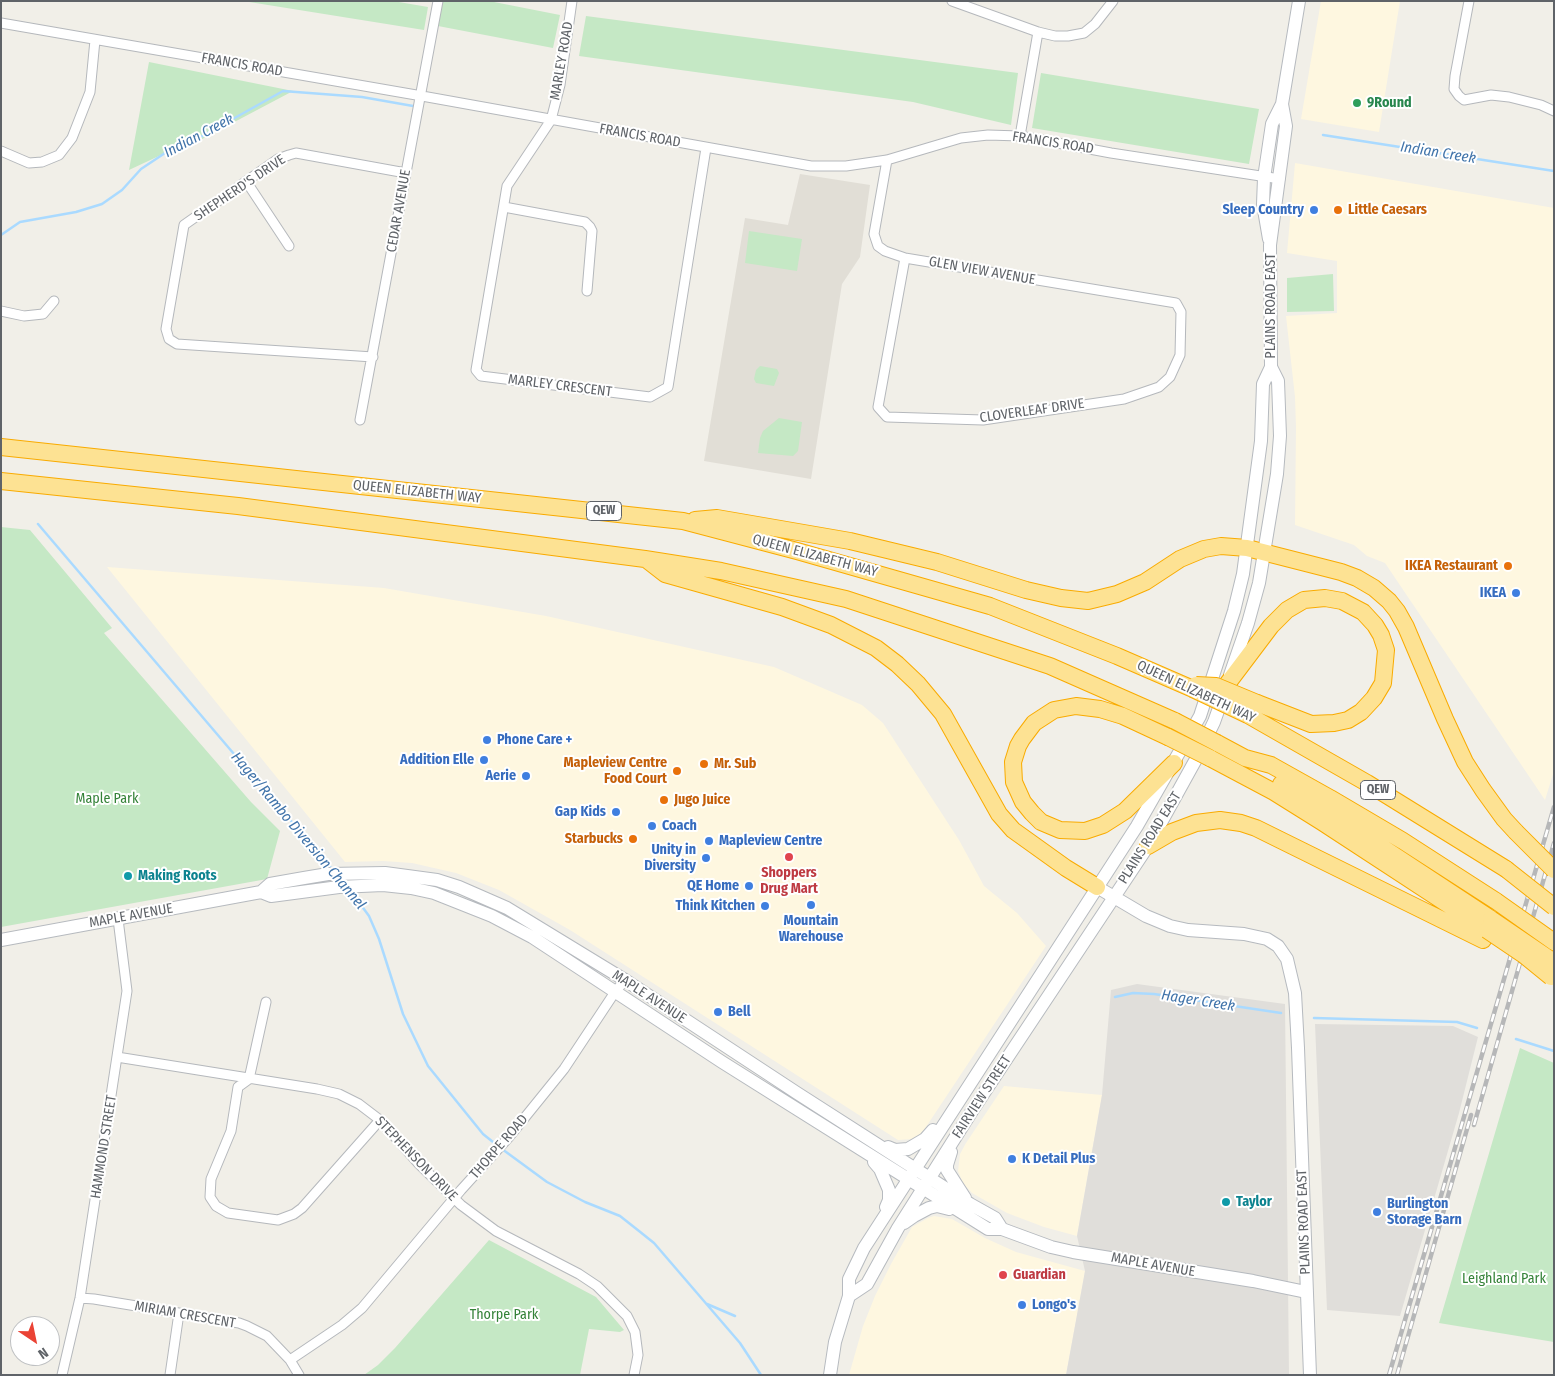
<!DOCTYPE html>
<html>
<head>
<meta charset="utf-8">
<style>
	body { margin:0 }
	#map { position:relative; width:1555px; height:1376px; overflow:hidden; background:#f1efe8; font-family:"Fira Sans Condensed",sans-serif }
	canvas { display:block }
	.frame { position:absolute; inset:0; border:2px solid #5f6368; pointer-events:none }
	.north { position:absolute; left:10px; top:1316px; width:50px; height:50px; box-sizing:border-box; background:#fff; border:1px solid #bfc1c3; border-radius:50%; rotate:146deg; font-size:14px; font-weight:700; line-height:20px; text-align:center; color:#5f6368 }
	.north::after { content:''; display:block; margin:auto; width:18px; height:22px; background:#ea4335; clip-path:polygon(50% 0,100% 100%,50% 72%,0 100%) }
</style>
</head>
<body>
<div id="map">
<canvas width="1555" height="1376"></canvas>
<div class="frame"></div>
<div class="north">N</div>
</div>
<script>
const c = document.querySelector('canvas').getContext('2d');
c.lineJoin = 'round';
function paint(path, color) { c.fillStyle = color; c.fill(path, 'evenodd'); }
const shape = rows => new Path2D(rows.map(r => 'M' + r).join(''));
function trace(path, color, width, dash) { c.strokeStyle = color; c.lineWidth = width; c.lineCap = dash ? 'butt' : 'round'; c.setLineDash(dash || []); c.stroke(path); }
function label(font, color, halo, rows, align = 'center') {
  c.font = font + ' "Fira Sans Condensed",sans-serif'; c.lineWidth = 4; c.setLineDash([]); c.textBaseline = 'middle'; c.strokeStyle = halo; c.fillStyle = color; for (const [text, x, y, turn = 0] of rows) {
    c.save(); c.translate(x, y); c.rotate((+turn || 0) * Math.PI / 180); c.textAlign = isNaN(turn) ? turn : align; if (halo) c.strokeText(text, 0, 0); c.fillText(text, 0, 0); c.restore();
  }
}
paint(shape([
	[1321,1,1400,1,1379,132,1301,119],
	[1295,163,1554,208,1554,771,1545,800,1385,563,1367,556,1354,545,1295,525,1296,427,1295,397,1286,316,1337,313,1337,261,1287,253],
	[107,567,384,588,546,616,774,667,862,705,883,723,959,840,984,886,1017,913,1046,946,922,1133,913,1139,898,1140,570,930,499,890,456,873,412,863,383,861,345,862],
	[1004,1086,1102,1095,1077,1236,1044,1227,1007,1213,972,1193,963,1183,958,1171,960,1154,966,1143],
	[934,1216,952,1219,985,1238,1016,1252,1085,1271,1066,1375,849,1375,863,1326,875,1296,891,1264,912,1227,928,1218]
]), '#fef7e0');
paint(shape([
	[1137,984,1285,1004,1289,1375,1066,1375,1085,1271,1077,1236,1102,1095,1111,990],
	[1315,1024,1453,1026,1478,1037,1459,1113,1400,1316,1327,1310]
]), '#e0deda');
paint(shape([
	[800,174,870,185,860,257,842,284,811,479,704,461,745,218,788,225]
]), '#e1ded6');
paint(shape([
	[243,1,393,1,428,7,424,30],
	[443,1,489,1,560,15,553,48,438,26],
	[586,16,1018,73,1011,125,913,102,579,56],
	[149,62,293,91,189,146,161,155,129,170],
	[1041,73,1259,109,1249,164,1032,128],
	[749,231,802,239,797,271,745,263],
	[1333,274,1334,311,1287,312,1287,278],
	[760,366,777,369,779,373,774,386,756,383,754,379,756,370],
	[779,418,802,422,798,451,793,456,758,453,760,438,763,431],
	[1,527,30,530,112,628,104,633,251,802,280,831,267,879,1,927],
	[1520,1048,1554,1063,1554,1342,1439,1323],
	[489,1240,596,1297,624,1330,620,1332,589,1329,580,1375,364,1375,378,1365,395,1348]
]), '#c5e8c5');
trace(shape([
	[1323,135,1554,171],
	[1,235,20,222,76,212,102,204,122,190,141,169,171,149,197,139,283,91,362,97,413,106],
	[38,524,332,869],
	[350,890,369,916,379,939,403,1014,428,1066,483,1134,498,1146],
	[1115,997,1133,993,1154,994,1281,1013],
	[1314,1018,1457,1022,1477,1028],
	[1516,1039,1554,1051],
	[502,1149,547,1182,585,1202,620,1216,639,1231,654,1243,740,1343,761,1375],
	[707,1304,735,1316]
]), '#aadaff', 2.5);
const minor = shape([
	[572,1,560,85,551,120,507,186,476,370,481,376,650,397,668,387,706,148],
	[952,1,1038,32,1055,36,1068,36,1084,33,1095,24,1113,1],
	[1469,1,1455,76,1454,89,1459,96,1464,100,1491,95,1509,97,1541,105,1554,111],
	[1,23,422,96,811,166,846,166,887,160,961,138,988,135,1020,136,1111,153,1280,179],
	[1020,136,1038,32],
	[1,151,29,163,42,162,59,155,72,138,90,92,95,40],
	[887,160,874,234,878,246,885,251,905,258,1176,303,1181,312,1180,355,1170,377,1159,387,1124,399,983,420,887,417,878,407,905,258],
	[246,181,289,246],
	[504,207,585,222,590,227,592,231,587,291],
	[1,311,24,316,43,314,54,301],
	[373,357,177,344,169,339,166,329,184,225,278,159,289,155,296,153,406,173],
	[360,420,438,1],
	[266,1002,249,1079,238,1087,231,1131,211,1179,210,1197,216,1206,228,1213,278,1220,294,1214,302,1208,380,1120],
	[117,1057,317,1089,339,1094,359,1104,380,1120,419,1164,461,1205,496,1231,579,1274,597,1286,627,1316,635,1332,638,1355,634,1375],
	[80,1298,94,1299,239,1323,247,1326,267,1336,290,1360,299,1375],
	[290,1360,342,1325,362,1308,461,1190,509,1137,564,1069,615,992,625,980],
	[62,1375,80,1298,127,991,118,919],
	[170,1375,179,1313]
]);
const secondary = shape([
	[1269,239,1263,204,1264,178,1272,124,1282,104,1299,1],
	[1230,675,1248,623,1259,583,1277,474,1280,436,1278,381,1271,367,1270,245,1286,126,1282,104],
	[1097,887,1146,916,1170,926,1188,930,1244,934,1267,939,1278,946,1287,959,1295,993,1298,1048,1310,1375],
	[261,892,270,884,304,878,328,874,385,873,437,880,459,887,507,908,625,980,797,1093,970,1204,995,1218,1002,1229],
	[1,940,261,892,271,896,339,887,383,885,411,888,434,893,492,916,532,937,722,1062,988,1229,1002,1229,1051,1247,1073,1252,1253,1281,1306,1292],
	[888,1147,895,1150,908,1149,925,1139,933,1130],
	[951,1152,947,1165,947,1170,965,1198],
	[874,1162,880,1169,889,1190,889,1200,886,1207],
	[904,1223,914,1216,929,1208,937,1206,949,1209],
	[849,1296,867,1284,898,1228,972,1111,1148,846,1195,761,1214,722,1224,694],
	[830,1375,835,1342,849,1296,849,1279,864,1248,1137,826,1200,716,1234,611,1243,574,1261,441,1263,384,1271,367]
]);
const motorway = shape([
	[1,447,683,521,797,551,990,606,1117,656,1193,689],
	[1,481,238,506,645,559,721,571,846,599,1050,666,1175,721],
	[695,520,717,518,850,541,937,562,1026,590,1061,598,1088,601,1117,594,1145,582,1180,559,1204,549,1221,546,1247,548,1341,572,1357,578,1374,588,1389,601,1397,611,1406,627,1445,719,1465,762,1483,790,1504,819,1516,832],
	[647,560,665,574,782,607,831,625,876,648,897,664,918,684,943,714,999,814,1013,830,1066,868,1097,887],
	[1228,683,1271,626,1287,610,1304,600,1325,598,1342,601,1363,612,1375,625,1381,635,1386,650,1383,683,1374,698,1361,712,1348,720,1334,723,1311,724,1257,703],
	[1248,715,1367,783,1506,869],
	[1168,737,1123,716,1100,709,1076,706,1054,710,1034,723,1022,739,1018,746,1013,762,1014,782,1023,802,1032,813,1041,822,1060,830,1085,831,1103,825,1125,811,1174,763],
	[1217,743,1245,758,1271,765,1330,798,1403,841,1496,901],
	[1210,758,1274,792,1322,822,1487,930],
	[1281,784,1327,811,1491,919],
	[1148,846,1172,832,1196,823,1220,820,1241,823,1256,828,1483,940]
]);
trace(minor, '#b5b8bc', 11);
trace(secondary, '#b6babf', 14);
trace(motorway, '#f9ab00', 18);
trace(minor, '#fff', 9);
trace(secondary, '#fff', 12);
trace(motorway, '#fde293', 16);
const rail = shape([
	[1474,1125,1554,843],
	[1389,1375,1554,807],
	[1397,1375,1471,1115]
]);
trace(rail, '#b6b7b8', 4.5);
trace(rail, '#fff', 2.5, [8]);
const motorwayBridge = shape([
	[1196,685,1216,686,1257,703],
	[1193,689,1248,715],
	[1175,721,1217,743],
	[1168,737,1210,758],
	[1516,832,1554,870],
	[1506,869,1554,907],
	[1496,901,1554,942],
	[1491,919,1554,962],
	[1487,930,1524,955,1551,977]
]);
trace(motorwayBridge, '#f9ab00', 18, []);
trace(motorwayBridge, '#fde293', 16);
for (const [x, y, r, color] of [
	[1357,103,5,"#2e9e5b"],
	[1314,210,5,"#3f7fe0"],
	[1338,210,5,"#e8710a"],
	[1508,566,5,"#e8710a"],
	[1516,593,5,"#3f7fe0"],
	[487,740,5,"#3f7fe0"],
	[484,760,5,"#3f7fe0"],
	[704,764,5,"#e8710a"],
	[677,771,5,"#e8710a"],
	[526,776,5,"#3f7fe0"],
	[664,800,5,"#e8710a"],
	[616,812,5,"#3f7fe0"],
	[652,826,5,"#3f7fe0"],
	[633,839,5,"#e8710a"],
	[709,841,5,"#3f7fe0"],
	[789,857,5,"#e0444e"],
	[706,858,5,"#3f7fe0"],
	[128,876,5,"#0f9aa8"],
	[749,886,5,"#3f7fe0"],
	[811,905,5,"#3f7fe0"],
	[765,906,5,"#3f7fe0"],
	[718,1012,5,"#3f7fe0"],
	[1012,1159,5,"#3f7fe0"],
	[1226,1202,5,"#0f9aa8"],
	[1377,1212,5,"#3f7fe0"],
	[1003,1275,5,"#e0444e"],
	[1022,1305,5,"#3f7fe0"]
]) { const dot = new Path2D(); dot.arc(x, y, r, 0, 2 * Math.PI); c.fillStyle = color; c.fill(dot); trace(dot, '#fff', 2); }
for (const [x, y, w] of [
	[604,511,35],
	[1378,790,35]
]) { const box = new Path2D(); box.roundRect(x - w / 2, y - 9.5, w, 19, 4); c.fillStyle = '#fff'; c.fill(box); trace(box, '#5f6368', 1); }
label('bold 12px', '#5f6368', null, [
	["QEW",604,511],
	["QEW",1378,790]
]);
label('14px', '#5f6368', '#fff', [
	["MARLEY ROAD",562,61,-80],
	["FRANCIS ROAD",242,65,10],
	["FRANCIS ROAD",640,136,10],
	["FRANCIS ROAD",1053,143,9],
	["SHEPHERD'S DRIVE",240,188,-34],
	["CEDAR AVENUE",399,211,-80],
	["GLEN VIEW AVENUE",982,271,10],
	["PLAINS ROAD EAST",1271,306,-90],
	["MARLEY CRESCENT",560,386,7],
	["CLOVERLEAF DRIVE",1032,411,-8],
	["QUEEN ELIZABETH WAY",417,492,6],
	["QUEEN ELIZABETH WAY",815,556,15],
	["QUEEN ELIZABETH WAY",1196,692,25],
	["PLAINS ROAD EAST",1150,838,-58],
	["MAPLE AVENUE",131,916,-10],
	["MAPLE AVENUE",649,997,33],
	["FAIRVIEW STREET",982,1097,-57],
	["HAMMOND STREET",104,1147,-81],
	["THORPE ROAD",499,1147,-49],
	["STEPHENSON DRIVE",416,1159,46],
	["PLAINS ROAD EAST",1304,1222,-92],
	["MAPLE AVENUE",1153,1265,10],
	["MIRIAM CRESCENT",185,1315,10]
]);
label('bold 14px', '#27864d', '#fff', [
	["9Round",1367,103]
], 'left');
label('bold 14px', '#366cbe', '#fff', [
	["Sleep Country",1304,210],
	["IKEA",1506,593],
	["Phone Care +",497,740,"left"],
	["Addition Elle",474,760],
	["Aerie",516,776],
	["Gap Kids",606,812],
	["Coach",662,826,"left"],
	["Mapleview Centre",719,841,"left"],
	["Unity in",696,850],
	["Diversity",696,866],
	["QE Home",739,886],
	["Think Kitchen",755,906],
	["Mountain",811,921,"center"],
	["Warehouse",811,937,"center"],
	["Bell",728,1012,"left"],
	["K Detail Plus",1022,1159,"left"],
	["Burlington",1387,1204,"left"],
	["Storage Barn",1387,1220,"left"],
	["Longo's",1032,1305,"left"]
], 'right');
label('bold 14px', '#c56008', '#fff', [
	["Little Caesars",1348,210],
	["IKEA Restaurant",1498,566,"right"],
	["Mapleview Centre",667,763,"right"],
	["Food Court",667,779,"right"],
	["Mr. Sub",714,764],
	["Jugo Juice",674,800],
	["Starbucks",623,839,"right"]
], 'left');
label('14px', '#348238', '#fff', [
	["Maple Park",107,799],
	["Leighland Park",1504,1279],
	["Thorpe Park",504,1315]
]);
label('bold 14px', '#be3a42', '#fff', [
	["Shoppers",789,873],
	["Drug Mart",789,889],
	["Guardian",1013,1275,"left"]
]);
label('bold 14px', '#0d838f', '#fff', [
	["Making Roots",138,876],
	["Taylor",1236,1202]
], 'left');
label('italic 15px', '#4174aa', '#fff', [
	["Indian Creek",199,136,-28],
	["Indian Creek",1438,153,9],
	["Hager/Rambo Diversion Channel",298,831,50],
	["Hager Creek",1198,1001,9]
]);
</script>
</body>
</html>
